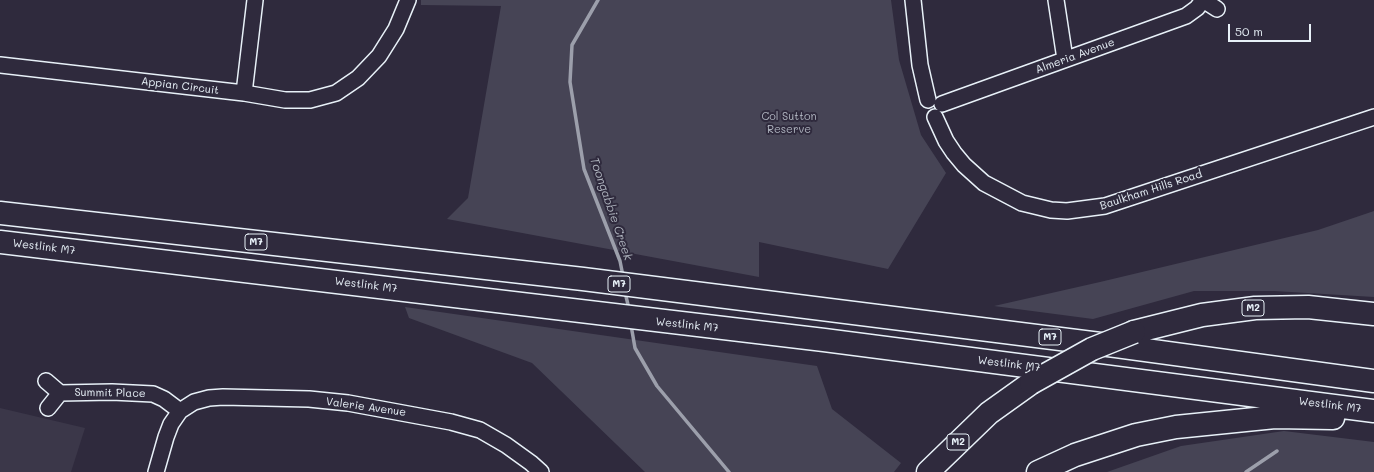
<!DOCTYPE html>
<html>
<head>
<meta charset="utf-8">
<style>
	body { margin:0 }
	#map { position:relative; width:1374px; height:472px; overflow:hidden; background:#2f2a3d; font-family:Mali,sans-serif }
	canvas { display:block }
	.scale { position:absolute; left:1228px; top:24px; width:83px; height:18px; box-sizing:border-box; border:2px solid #e8f1f8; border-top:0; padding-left:5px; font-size:12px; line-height:14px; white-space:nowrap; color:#e8f1f8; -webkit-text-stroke:3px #2f2a3d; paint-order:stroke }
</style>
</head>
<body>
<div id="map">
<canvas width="1374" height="472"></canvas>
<div class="scale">50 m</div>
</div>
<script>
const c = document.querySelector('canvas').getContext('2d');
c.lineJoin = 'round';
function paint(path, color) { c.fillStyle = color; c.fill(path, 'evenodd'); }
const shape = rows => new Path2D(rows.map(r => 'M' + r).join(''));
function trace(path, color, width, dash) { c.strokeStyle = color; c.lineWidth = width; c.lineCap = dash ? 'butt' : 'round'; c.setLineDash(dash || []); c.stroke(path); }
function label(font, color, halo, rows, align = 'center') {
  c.font = font + ' Mali,sans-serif'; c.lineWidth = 4; c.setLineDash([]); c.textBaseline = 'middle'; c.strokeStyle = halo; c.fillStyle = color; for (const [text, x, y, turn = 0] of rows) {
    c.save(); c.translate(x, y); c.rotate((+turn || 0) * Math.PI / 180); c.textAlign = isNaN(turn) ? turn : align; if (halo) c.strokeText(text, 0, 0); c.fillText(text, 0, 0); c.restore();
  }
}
paint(shape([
	[0,408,85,428,71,472,0,472]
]), '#3b3749');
paint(shape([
	[421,0,891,0,899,60,921,135,946,173,888,269,759,242,759,277,447,219,468,198,501,6,421,5],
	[1374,211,1374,297,1274,291,1194,291,1093,319,994,306,1100,282,1318,230],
	[405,307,817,366,832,409,901,463,894,472,645,472,532,363,409,318],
	[1284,431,1374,442,1374,472,1107,472,1181,446]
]), '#464455');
trace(shape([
	[598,0,572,45,570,82,584,169,620,261,623,276],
	[625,292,629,309],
	[631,325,635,348,657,386,729,472],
	[1246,472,1277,451]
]), '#9c9fab', 3.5);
const minor = shape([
	[913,0,920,65,928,100],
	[1056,0,1065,59],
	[1203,0,1217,9],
	[0,65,244,93,285,100,310,100,336,93,358,78,379,56,396,29,408,0],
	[244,93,255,0],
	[942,104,1186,16,1197,8,1203,0],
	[935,117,946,141,954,153,964,165,984,183,1022,203,1051,210,1067,211,1105,206,1374,117],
	[46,381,60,393,48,408],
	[60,393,112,392,153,394,164,399,180,411],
	[156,472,166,437,171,424,180,411,194,402,209,398,223,397,309,399,348,403,451,422,480,430,506,445,531,463,541,472]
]);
const highway = shape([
	[0,213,583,279,1116,346,1374,381],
	[0,242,824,340,1374,411],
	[1134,332,1202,315,1255,308,1308,307,1374,314],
	[928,472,989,413,1031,383],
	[1038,472,1075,455,1136,435,1176,427,1275,417,1333,418]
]);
trace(minor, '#e8f1f8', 18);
trace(highway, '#e8f1f8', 25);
trace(minor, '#2f2a3d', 15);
trace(highway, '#2f2a3d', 22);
const highwayBridge = shape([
	[1031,383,1092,349,1134,332]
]);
trace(highwayBridge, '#e8f1f8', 25, []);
trace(highwayBridge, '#2f2a3d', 22);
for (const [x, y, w] of [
	[256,242,22],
	[619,284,22],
	[1253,308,22],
	[1050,337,22],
	[958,442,22]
]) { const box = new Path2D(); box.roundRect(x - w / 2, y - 8, w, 16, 3); c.fillStyle = '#2f2a3d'; c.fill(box); trace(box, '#e8f1f8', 1); }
label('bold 10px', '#e8f1f8', null, [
	["M7",256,242],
	["M7",619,284],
	["M2",1253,308],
	["M7",1050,337],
	["M2",958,442]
]);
label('11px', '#e8f1f8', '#2f2a3d', [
	["Almeria Avenue",1075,56,-20],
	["Appian Circuit",180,86,7],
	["Baulkham Hills Road",1151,190,-18],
	["Westlink M7",44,247,7],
	["Westlink M7",366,285,7],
	["Westlink M7",687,325,6],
	["Westlink M7",1009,364,7],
	["Summit Place",110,393,1],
	["Westlink M7",1330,405,7],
	["Valerie Avenue",366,407,8]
]);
label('11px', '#afb4bf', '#2f2a3d', [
	["Col Sutton",789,117],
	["Reserve",789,130]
]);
label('italic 12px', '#afb4be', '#2f2a3d', [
	["Toongabbie Creek",611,209,71]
]);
</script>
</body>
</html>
